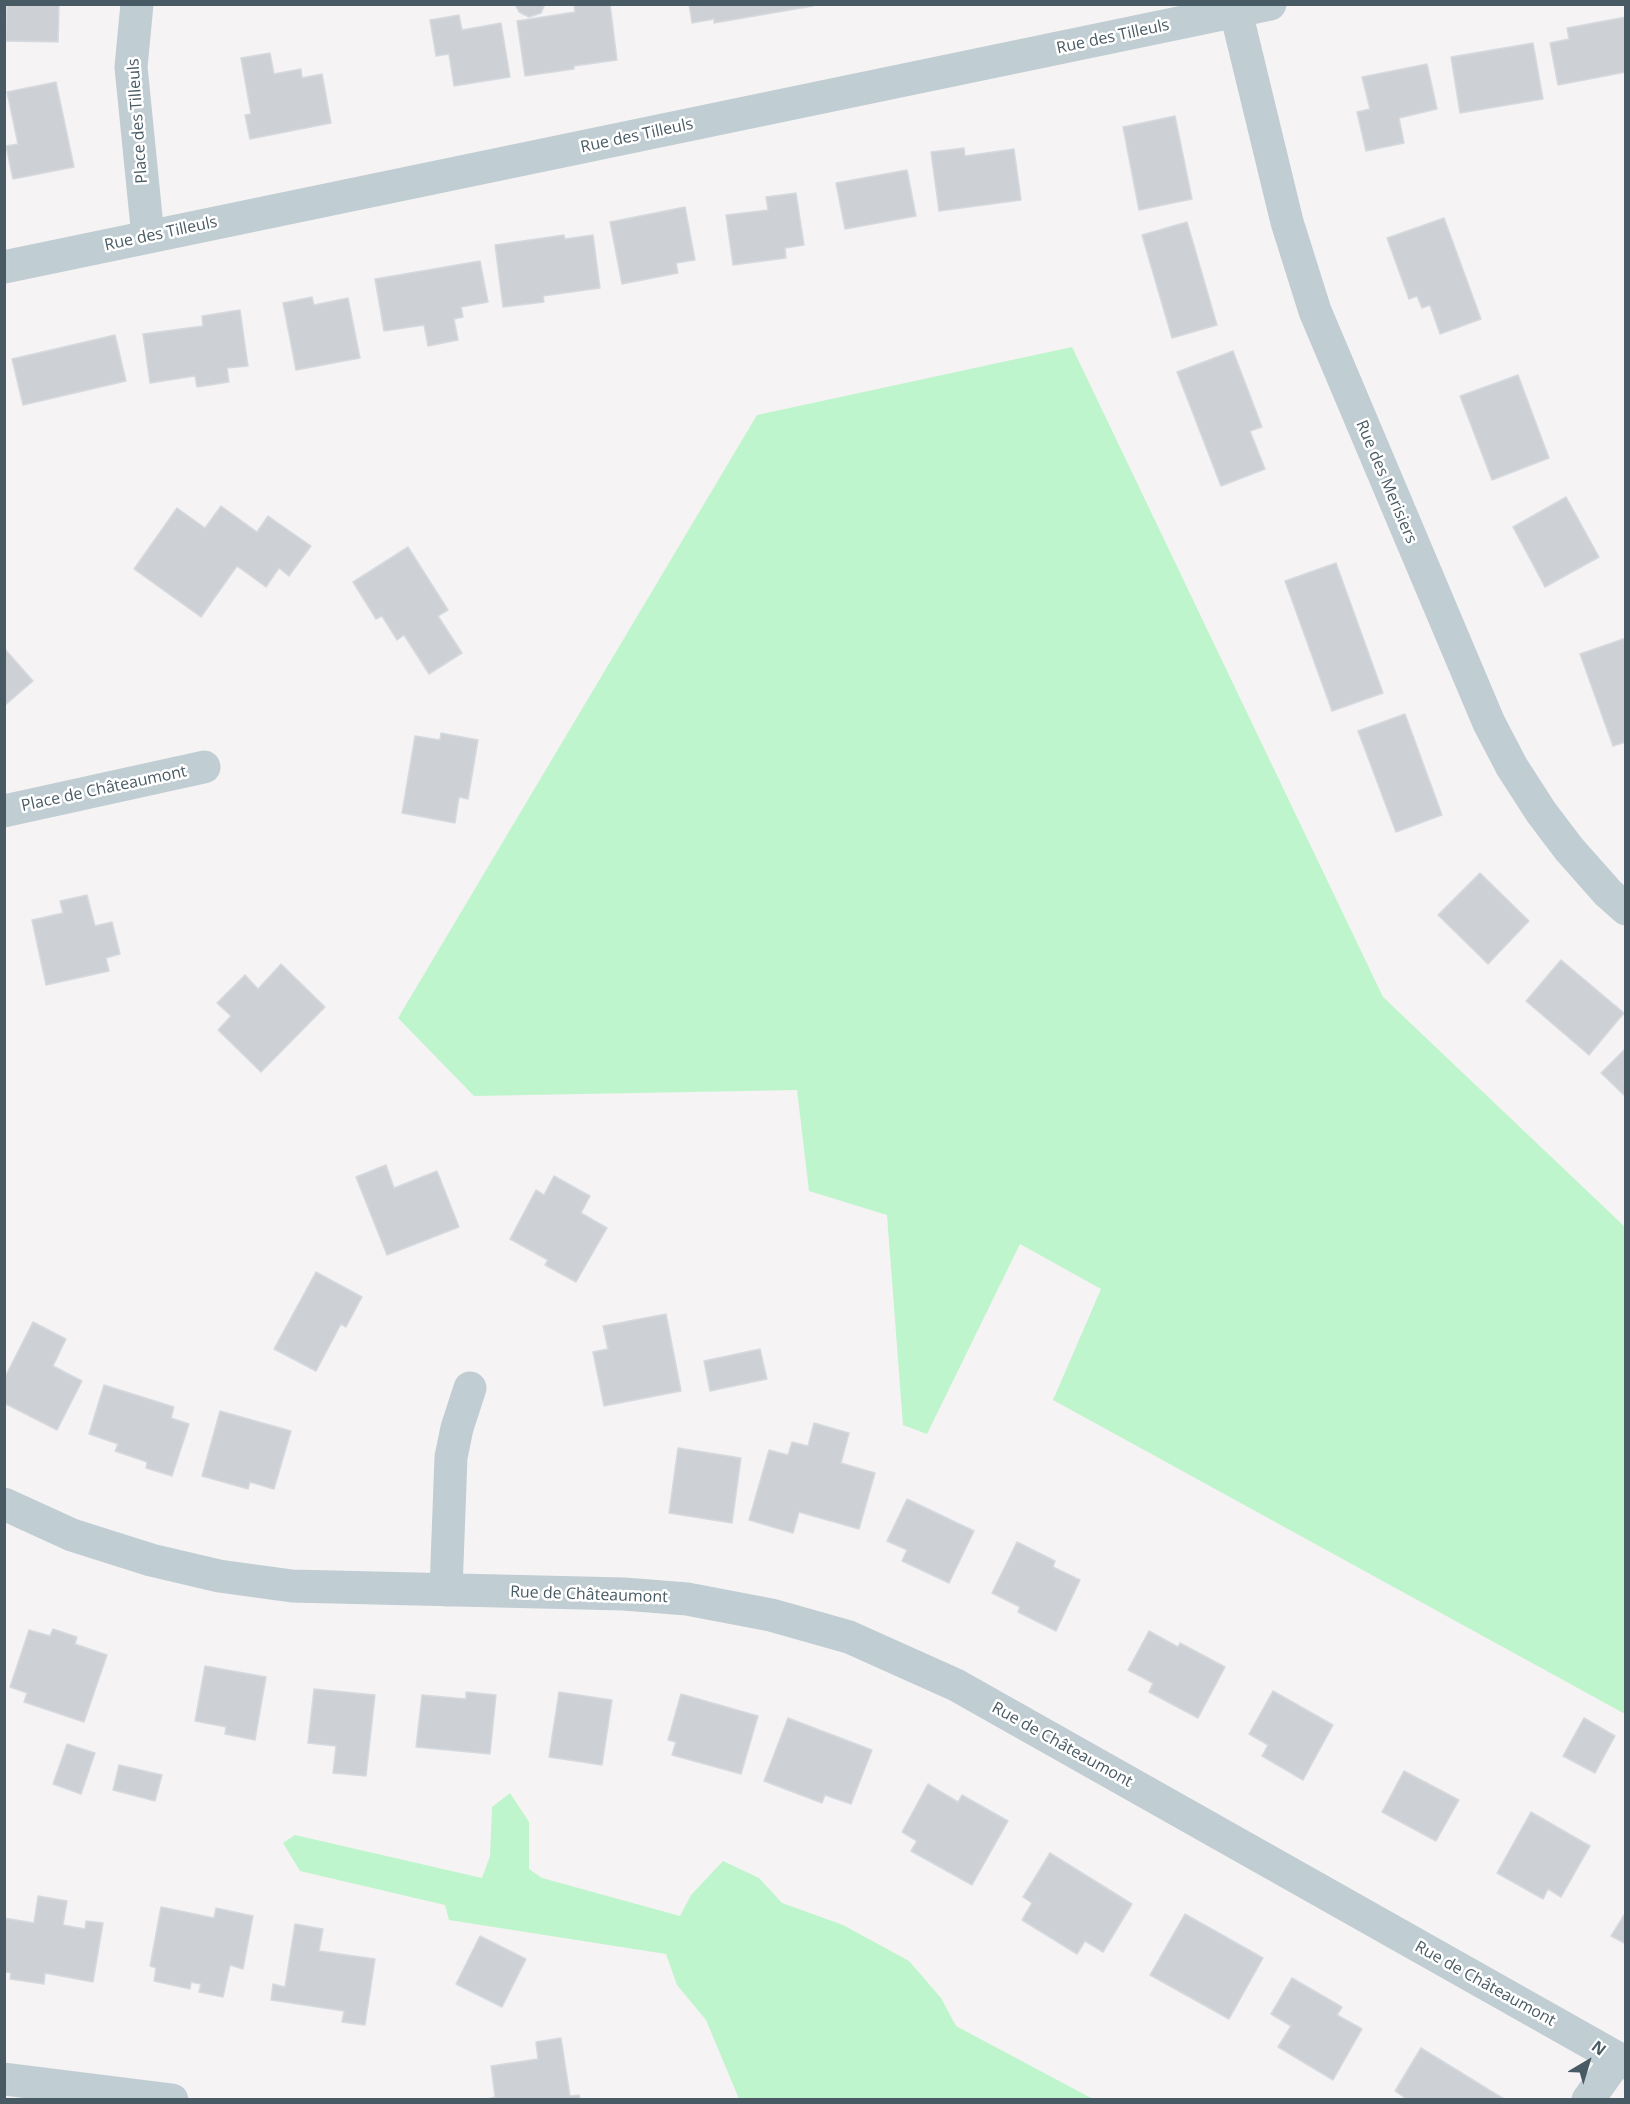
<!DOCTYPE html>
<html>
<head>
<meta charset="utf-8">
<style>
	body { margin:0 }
	#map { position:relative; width:1630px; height:2104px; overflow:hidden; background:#f5f3f3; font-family:"Open Sans",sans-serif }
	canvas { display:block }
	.frame { position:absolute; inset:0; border:6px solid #485a63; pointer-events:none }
	.north { position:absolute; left:1558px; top:2032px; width:60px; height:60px; -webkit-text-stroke:4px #fff; paint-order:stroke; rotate:38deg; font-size:16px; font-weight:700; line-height:24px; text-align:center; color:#485a63 }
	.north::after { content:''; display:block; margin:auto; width:21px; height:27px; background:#485a63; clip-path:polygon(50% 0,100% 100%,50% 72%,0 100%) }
</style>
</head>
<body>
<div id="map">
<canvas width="1630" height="2104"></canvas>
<div class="frame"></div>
<div class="north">N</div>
</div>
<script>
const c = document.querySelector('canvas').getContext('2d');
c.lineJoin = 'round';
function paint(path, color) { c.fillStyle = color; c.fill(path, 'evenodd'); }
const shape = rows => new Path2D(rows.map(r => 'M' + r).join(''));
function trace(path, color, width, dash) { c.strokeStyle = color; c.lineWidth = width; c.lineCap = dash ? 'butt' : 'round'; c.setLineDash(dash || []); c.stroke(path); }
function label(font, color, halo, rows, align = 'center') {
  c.font = font + ' "Open Sans",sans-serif'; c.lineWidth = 5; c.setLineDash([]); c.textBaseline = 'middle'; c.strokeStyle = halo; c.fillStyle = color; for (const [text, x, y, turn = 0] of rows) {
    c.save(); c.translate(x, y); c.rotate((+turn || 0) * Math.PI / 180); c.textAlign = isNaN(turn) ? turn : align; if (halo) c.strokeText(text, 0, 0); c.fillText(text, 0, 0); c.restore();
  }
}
paint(shape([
	[1072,347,1383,997,1625,1227,1625,1714,1053,1400,1101,1289,1020,1244,927,1434,903,1425,887,1215,809,1191,797,1090,474,1096,398,1018,757,415],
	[510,1793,529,1822,529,1869,542,1878,680,1916,691,1895,723,1861,759,1878,782,1903,843,1925,909,1961,941,1998,956,2026,1093,2099,739,2099,706,2020,677,1985,666,1954,449,1920,445,1905,300,1871,283,1843,295,1835,482,1878,490,1856,492,1807]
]), '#bff5cc');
const building = shape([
	[7,4,59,4,58,42,6,41,7,4],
	[515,4,545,4,541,13,529,17,519,12,515,4],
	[574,4,610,4,617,60,574,66,574,69,525,76,517,21,575,12,574,4],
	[689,4,812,4,813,6,714,23,714,19,692,23,689,4],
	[459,15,462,30,501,23,510,77,454,86,449,54,436,56,430,20,459,15],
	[1626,17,1626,72,1558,85,1550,43,1569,39,1567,28,1626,17],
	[1533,43,1543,99,1460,113,1451,57,1533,43],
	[270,53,274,74,301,69,302,78,322,74,331,123,250,139,245,115,251,114,241,58,270,53],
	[1427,64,1437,109,1399,118,1404,143,1366,151,1357,112,1370,109,1362,77,1427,64],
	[56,82,74,167,13,179,6,146,18,144,7,92,56,82],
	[1175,116,1192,199,1139,210,1123,127,1175,116],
	[964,148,965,156,1014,149,1021,200,939,211,931,152,964,148],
	[907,170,916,216,845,229,836,183,907,170],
	[796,193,804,245,785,248,786,258,733,265,726,215,768,210,766,197,796,193],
	[685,207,695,260,676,263,678,273,622,284,610,222,685,207],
	[1444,218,1481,319,1440,334,1430,305,1422,308,1417,296,1409,299,1387,238,1444,218],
	[1187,222,1217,325,1172,338,1142,235,1187,222],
	[564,235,565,239,593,235,600,288,543,296,544,302,503,307,495,245,564,235],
	[480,261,488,302,461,307,463,317,454,319,458,340,428,346,424,325,384,331,375,279,480,261],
	[312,297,314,305,348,298,360,358,296,370,283,303,312,297],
	[240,310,248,366,227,368,229,382,197,387,195,376,150,383,143,334,203,326,202,316,240,310],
	[115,335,126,381,23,405,12,359,115,335],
	[1233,351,1262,427,1250,431,1265,469,1221,486,1177,372,1233,351],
	[1518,375,1549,458,1492,480,1460,396,1518,375],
	[1566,497,1599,557,1545,587,1513,527,1566,497],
	[221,506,257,532,268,516,311,546,289,576,279,568,266,587,237,566,201,617,134,569,177,508,205,528,221,506],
	[408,547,448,610,438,616,462,653,429,674,404,635,397,640,382,616,376,619,353,582,408,547],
	[1336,563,1383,693,1332,711,1285,581,1336,563],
	[1626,638,1626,742,1613,746,1580,654,1626,638],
	[4,648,33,681,4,706,4,648],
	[1405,714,1442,815,1396,832,1358,731,1405,714],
	[441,733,478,740,468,799,459,797,455,823,402,813,415,736,440,740,441,733],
	[1480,873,1529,921,1488,964,1438,915,1480,873],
	[87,895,95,926,112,922,120,954,106,958,109,971,46,985,32,920,63,913,60,901,87,895],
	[1561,960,1624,1013,1589,1055,1526,1001,1561,960],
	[281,964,325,1007,261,1072,218,1030,231,1016,217,1003,245,975,258,989,281,964],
	[1626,1048,1626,1097,1601,1073,1626,1048],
	[386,1165,394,1188,437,1171,459,1227,387,1255,356,1177,386,1165],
	[554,1176,590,1196,581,1213,607,1228,576,1282,545,1265,548,1260,510,1239,536,1190,544,1195,554,1176],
	[316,1272,362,1297,346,1327,341,1324,316,1371,274,1349,316,1272],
	[666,1314,681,1391,604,1406,593,1352,608,1349,603,1326,666,1314],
	[33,1322,66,1339,53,1366,82,1381,57,1430,4,1403,4,1379,33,1322],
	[760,1349,767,1379,710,1391,704,1361,760,1349],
	[104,1385,174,1407,171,1418,189,1424,172,1476,146,1468,147,1462,115,1451,118,1444,89,1434,104,1385],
	[220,1411,291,1431,274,1489,250,1482,248,1489,202,1476,220,1411],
	[814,1423,849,1433,841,1463,875,1473,859,1529,799,1512,793,1533,749,1520,769,1450,788,1455,792,1442,808,1446,814,1423],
	[678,1448,741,1458,732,1523,669,1513,678,1448],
	[907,1499,974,1531,949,1583,902,1561,907,1550,887,1541,907,1499],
	[1017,1542,1055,1561,1053,1567,1080,1580,1056,1631,1018,1612,1020,1607,992,1593,1017,1542],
	[53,1629,77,1637,75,1644,107,1655,84,1722,24,1702,27,1693,10,1687,29,1630,50,1636,53,1629],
	[1149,1631,1178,1647,1180,1643,1225,1667,1198,1718,1149,1692,1153,1683,1128,1670,1149,1631],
	[205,1666,266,1677,255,1740,225,1734,226,1727,195,1721,205,1666],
	[314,1689,375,1695,366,1776,333,1773,336,1746,308,1743,314,1689],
	[1273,1691,1333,1725,1303,1780,1262,1756,1268,1745,1249,1734,1273,1691],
	[466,1692,496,1695,490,1754,416,1747,422,1695,466,1699,466,1692],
	[559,1692,612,1700,602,1765,549,1757,559,1692],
	[681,1694,758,1716,741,1774,672,1755,676,1742,668,1740,681,1694],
	[788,1718,872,1750,851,1804,825,1795,822,1803,764,1781,788,1718],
	[1584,1718,1615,1736,1595,1773,1563,1756,1584,1718],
	[67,1744,95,1753,81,1794,53,1784,67,1744],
	[119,1765,162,1775,155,1801,113,1790,119,1765],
	[1404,1771,1459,1800,1436,1841,1382,1812,1404,1771],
	[928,1784,958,1802,962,1795,1008,1821,972,1885,911,1851,917,1841,902,1832,928,1784],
	[1531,1812,1590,1846,1561,1897,1548,1889,1543,1899,1497,1873,1531,1812],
	[1050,1853,1132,1904,1103,1952,1085,1941,1077,1954,1022,1920,1032,1903,1023,1897,1050,1853],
	[38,1896,67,1901,63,1925,85,1929,86,1921,103,1923,93,1982,45,1973,44,1984,10,1979,11,1973,4,1972,4,1918,34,1923,38,1896],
	[161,1907,214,1918,216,1908,253,1916,243,1969,230,1965,223,1997,199,1992,201,1984,191,1982,190,1989,154,1981,156,1968,150,1966,161,1907],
	[1626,1912,1626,1944,1611,1936,1626,1912],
	[1185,1914,1263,1958,1229,2019,1150,1975,1185,1914],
	[295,1924,323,1929,319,1951,375,1959,365,2025,342,2022,344,2011,271,2000,273,1984,285,1987,295,1924],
	[480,1936,526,1959,502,2007,456,1984,480,1936],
	[1292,1978,1342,2007,1337,2015,1362,2029,1333,2080,1278,2047,1291,2026,1271,2014,1292,1978],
	[561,2038,570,2096,579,2095,580,2100,484,2100,495,2097,491,2066,538,2059,536,2042,561,2038],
	[1421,2048,1504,2099,1503,2100,1408,2100,1395,2091,1421,2048]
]);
paint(building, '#cdd1d5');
trace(building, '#d6dadf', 1.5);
trace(shape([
	[137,4,131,67,148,237],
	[1236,12,1287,222,1315,311,1489,723,1512,767,1541,812,1569,849,1608,893,1626,909],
	[4,267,1270,4],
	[4,811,204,767],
	[4,1504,72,1535,151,1560,219,1576,292,1586,624,1594,687,1599,771,1615,849,1637,956,1685,1626,2063],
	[446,1590,451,1457,457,1428,470,1388],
	[4,2079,172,2100],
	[1588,2100,1617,2059]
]), '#c0cdd3', 33);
label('16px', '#485a63', '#fff', [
	["Rue des Tilleuls",1113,37,-12],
	["Place des Tilleuls",138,121,-94],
	["Rue des Tilleuls",637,136,-12],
	["Rue des Tilleuls",161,234,-12],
	["Rue des Merisiers",1386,482,67],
	["Place de Châteaumont",104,789,-12],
	["Rue de Châteaumont",589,1595,2],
	["Rue de Châteaumont",1062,1745,29],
	["Rue de Châteaumont",1485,1984,29]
]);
</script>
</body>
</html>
